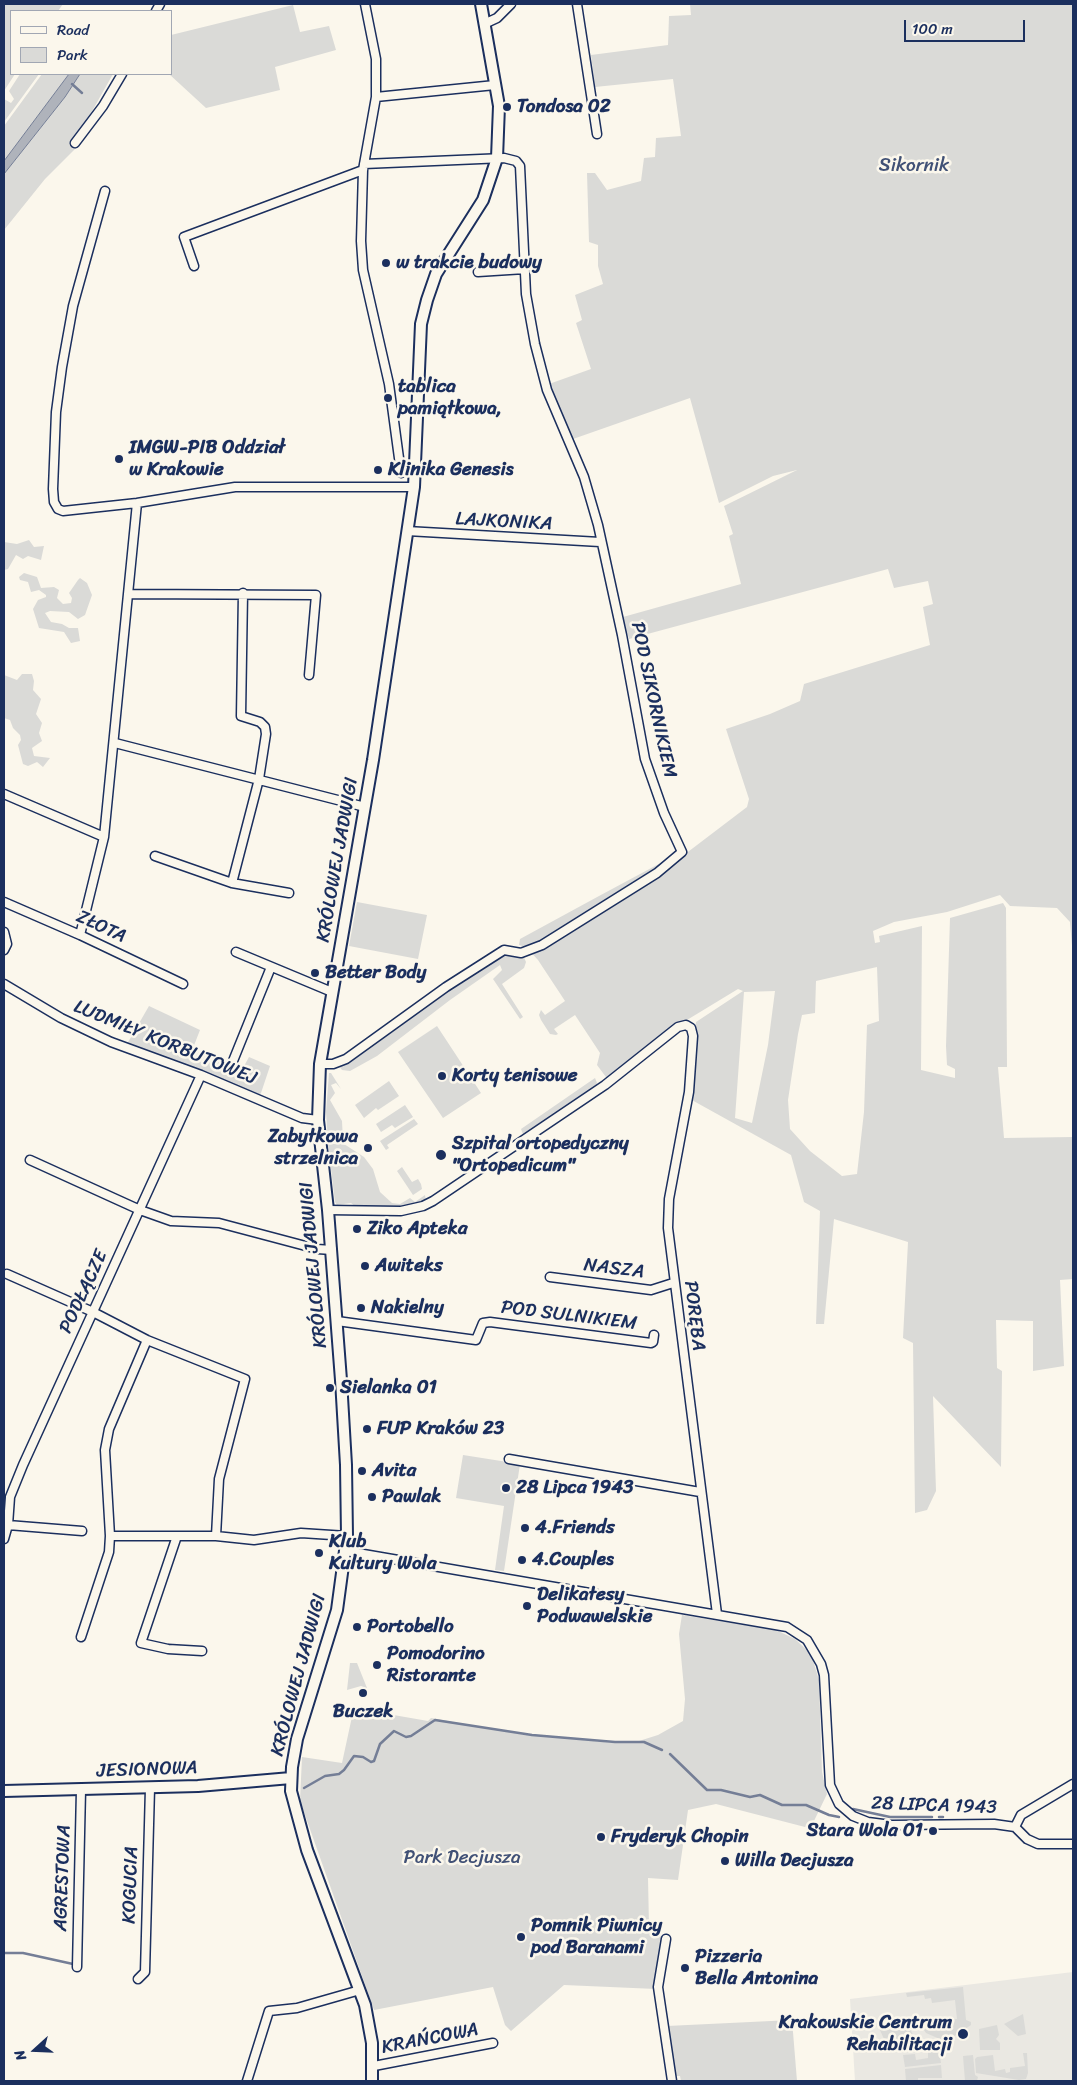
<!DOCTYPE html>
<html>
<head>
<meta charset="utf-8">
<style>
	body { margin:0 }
	#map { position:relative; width:1077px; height:2085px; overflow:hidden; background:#fbf7ec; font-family:Sriracha,sans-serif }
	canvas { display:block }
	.frame { position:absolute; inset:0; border:5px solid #1b2f5e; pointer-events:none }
	.legend { position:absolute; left:10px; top:10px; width:162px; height:65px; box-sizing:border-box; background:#fbf7ec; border:1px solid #a1a7b3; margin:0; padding:6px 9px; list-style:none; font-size:15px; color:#1b2f5e }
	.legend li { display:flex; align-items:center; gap:10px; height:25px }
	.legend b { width:25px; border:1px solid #a1a7b3 }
	.north { position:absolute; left:10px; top:2025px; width:50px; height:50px; -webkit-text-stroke:4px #fbf7ec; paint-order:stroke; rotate:250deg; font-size:14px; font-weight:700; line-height:20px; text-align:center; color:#1b2f5e }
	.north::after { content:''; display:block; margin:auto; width:18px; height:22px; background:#1b2f5e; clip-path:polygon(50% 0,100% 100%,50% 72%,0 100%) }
	.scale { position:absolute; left:904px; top:20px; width:121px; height:22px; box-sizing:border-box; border:2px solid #1b2f5e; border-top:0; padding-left:6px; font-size:15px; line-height:18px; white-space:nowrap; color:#1b2f5e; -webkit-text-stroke:4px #fbf7ec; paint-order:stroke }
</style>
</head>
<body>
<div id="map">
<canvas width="1077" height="2085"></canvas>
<div class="frame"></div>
<ul class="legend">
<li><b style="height:6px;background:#fbf7ec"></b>Road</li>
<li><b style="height:14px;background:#dadad7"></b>Park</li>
</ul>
<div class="north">N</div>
<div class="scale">100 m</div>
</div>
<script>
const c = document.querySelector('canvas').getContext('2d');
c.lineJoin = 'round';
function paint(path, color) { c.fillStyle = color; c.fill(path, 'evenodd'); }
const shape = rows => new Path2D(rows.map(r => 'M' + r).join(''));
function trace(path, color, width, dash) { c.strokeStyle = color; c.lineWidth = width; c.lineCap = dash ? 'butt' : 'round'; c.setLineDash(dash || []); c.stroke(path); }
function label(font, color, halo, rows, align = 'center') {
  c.font = font + ' Sriracha,sans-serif'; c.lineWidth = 5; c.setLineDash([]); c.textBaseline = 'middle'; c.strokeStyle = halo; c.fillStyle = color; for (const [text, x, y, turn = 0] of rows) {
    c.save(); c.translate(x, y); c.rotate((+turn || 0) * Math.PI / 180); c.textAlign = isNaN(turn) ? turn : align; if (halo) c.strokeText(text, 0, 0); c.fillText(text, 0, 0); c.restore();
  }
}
paint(shape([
	[1073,1972,1073,2081,855,2081,850,1999]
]), '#eae8e2');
paint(shape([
	[4,4,63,4,58,11,11,11,11,74,15,74,4,91],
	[690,4,1073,4,1073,958,1070,922,1057,908,1010,906,1000,895,947,912,894,922,873,931,875,943,880,942,879,936,922,926,921,1070,955,1078,955,1069,947,1065,946,1046,950,918,1003,903,1006,908,1007,1067,998,1067,1004,1138,1073,1137,1073,1279,1060,1280,1064,1366,1033,1371,1033,1321,996,1320,997,1368,1002,1371,1001,1467,933,1396,936,1491,927,1510,915,1513,913,1343,903,1338,908,1242,834,1219,824,1324,816,1324,820,1211,804,1202,791,1155,690,1099,696,1022,743,991,738,989,682,1023,613,1077,606,1077,597,1065,600,1053,575,1015,554,1029,558,1034,556,1035,550,1034,541,1020,539,1015,541,1010,545,1015,565,1001,538,960,526,947,519,945,520,939,599,896,668,859,676,861,747,807,749,799,726,729,770,714,800,701,804,684,930,645,923,607,933,604,928,581,894,588,888,569,629,639,623,617,741,584,729,536,733,534,724,506,797,470,773,476,719,503,690,398,573,439,549,384,591,369,576,323,582,320,575,295,603,284,598,266,598,245,589,242,587,173,595,173,607,190,641,181,644,158,655,157,656,138,681,136,673,79,595,87,591,55,668,45,669,16,691,15],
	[877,967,879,1021,867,1025,864,1112,857,1174,842,1176,810,1151,790,1129,788,1100,798,1034,802,1015,815,1013,816,981],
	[775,991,768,1045,752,1123,735,1118,744,992],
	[293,5,300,32,329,26,336,50,275,67,280,90,206,108,169,74,171,74,171,35],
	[20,74,39,74,4,122,4,99,11,103,14,99,9,91],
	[42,74,69,74,4,161,4,126],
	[80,74,113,74,87,120,70,142,76,148,45,179,4,230,4,174,65,97],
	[29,540,34,547,44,546,41,560,28,556,23,559,16,555,8,569,4,570,4,542,17,544],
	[24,573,37,577,41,588,54,587,59,590,57,598,63,604,71,603,72,598,69,593,78,580,80,578,87,583,92,595,85,615,78,619,69,612,50,611,45,613,51,622,62,624,69,628,78,628,80,641,71,643,64,632,39,628,33,609,38,600,46,597,46,595,39,590,31,592,28,582,20,580,19,577],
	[22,674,32,674,34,681,33,690,41,699,36,714,42,723,39,733,42,741,32,748,34,756,50,758,43,767,37,762,28,766,23,764,18,745,21,740,20,735,13,728,10,720,4,718,4,675,17,680],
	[357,902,427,915,418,959,349,946],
	[504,953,523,955,526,962,524,968,502,984,523,1017,520,1019,493,979,502,970,500,965,450,1000,377,1056,350,1071,342,1070,339,1066],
	[149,1006,200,1030,193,1048,243,1068,249,1057,270,1066,261,1093,259,1095,127,1044],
	[437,1026,481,1093,443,1118,398,1052],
	[329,1073,331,1073,341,1089,336,1083,331,1085,335,1093,330,1100,342,1121,343,1141,328,1141,326,1112],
	[595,1078,597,1083,595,1090,524,1137,521,1129],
	[389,1081,399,1096,378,1110,376,1108,364,1118,355,1105],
	[405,1105,413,1117,395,1128,392,1125,381,1132,376,1124],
	[414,1119,418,1124,387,1145,389,1148,386,1150,380,1141],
	[328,1144,344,1144,364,1157,373,1169,380,1192,392,1203,400,1204,410,1198,415,1202,425,1195,426,1202,396,1210,357,1208,351,1203,337,1205,335,1202],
	[402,1167,412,1182,418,1179,421,1184,422,1189,413,1195,397,1171],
	[463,1455,520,1464,504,1571,495,1570,504,1506,456,1498],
	[682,1615,776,1630,795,1639,811,1654,819,1680,822,1772,827,1794,813,1823,805,1827,716,1804,688,1810,678,1880,648,1878,649,1926,663,1938,656,1989,564,1985,511,2031,505,2025,493,1987,374,2010,300,1801,302,1757,342,1763,353,1712,359,1709,428,1721,431,1718,521,1734,614,1743,639,1741,658,1735,683,1721,685,1699,679,1634],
	[350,1663,357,1663,367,1688,361,1686,347,1690],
	[963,1987,966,2020,971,2022,971,2025,950,2039,942,2040,926,2033,924,2030,934,2025,934,2020,957,2019,955,2000,932,2003,931,1998,925,1999,924,1995,907,1997,906,1993],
	[1023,2014,1026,2034,1018,2036,1004,2024],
	[792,2020,797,2081,681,2081,680,2076,674,2076,667,2026],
	[900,2023,903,2029,910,2029,913,2035,899,2045,891,2045,884,2039,879,2028,900,2025],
	[997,2025,999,2035,996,2039,1000,2043,1000,2050,980,2050,979,2029],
	[939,2051,941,2063,905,2067,903,2055,915,2054,916,2060,928,2058,928,2052],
	[1023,2053,1027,2053,1028,2073,1026,2079,1019,2080,976,2073,975,2059,977,2057,993,2055,995,2071,1005,2069,1006,2073,1010,2072,1010,2068,1025,2066],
	[973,2055,975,2075,978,2077,977,2081,965,2081,963,2056],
	[941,2065,942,2078,918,2078,918,2080,906,2081,905,2069]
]), '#dadad7');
const water = shape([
	[69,74,80,74,65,97,4,174,4,161,69,74]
]);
paint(water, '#afb3bb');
trace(water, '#747e96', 1);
trace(shape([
	[72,84,82,93],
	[670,1754,707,1790,721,1790,750,1797,760,1795,782,1805,806,1805,829,1815,839,1817],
	[304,1788,325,1776,339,1774,344,1770,354,1756,363,1757,371,1762,374,1761,380,1744,394,1731,406,1737,411,1736,435,1720,532,1735,615,1742,644,1742,662,1750],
	[853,1809,890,1817,932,1817],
	[939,1817,943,1817],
	[4,1953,23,1953,73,1964]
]), '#747e96', 2.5);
const minor = shape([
	[365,4,376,59,376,97,363,170,361,241,363,270,389,384,401,473],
	[577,4,597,134],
	[156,11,160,4],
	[484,24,497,18,511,4],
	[376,97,495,85],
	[75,143,103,106,122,74],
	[105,191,73,306,62,367,56,412,53,489,54,502,58,509,63,511,137,503,235,487,414,487],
	[194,266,184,237,363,170],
	[478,272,525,269],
	[407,531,600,542],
	[130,594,316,595,309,675],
	[115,743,365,807],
	[4,794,104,837],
	[155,856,232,883,289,893],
	[232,883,259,779,266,734,265,727,260,722,241,716,243,593],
	[4,902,80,935,183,984],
	[4,932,7,944,4,950],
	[80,935,104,837,137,503],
	[236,952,332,992],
	[4,984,61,1018,111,1042,201,1075,302,1118,318,1120],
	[233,1061,271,967],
	[320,1064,333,1064,346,1059,446,987,504,950,521,953,542,945,657,873,682,852,664,813,645,759,622,635,598,525,584,477,547,390,535,344,526,294,520,166,516,161,504,158,364,164],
	[30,1160,140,1210,171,1221,219,1223,317,1249,332,1250],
	[328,1210,401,1211,423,1206,433,1201,605,1085,678,1027,686,1025,691,1028,693,1036,689,1092,669,1199,668,1228,717,1614],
	[7,1274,93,1312,147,1340,245,1379,219,1479,216,1536],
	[550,1277,651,1290,673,1283],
	[337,1321,476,1340,483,1323,490,1322,651,1343,653,1342,654,1335],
	[509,1459,700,1492],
	[8,1525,82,1531],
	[110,1536,177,1536],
	[4,1539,8,1525,10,1497,23,1465,201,1075],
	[346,1551,787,1627,807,1640,821,1664,824,1675,830,1785,839,1804,853,1816,868,1822,891,1825,994,1824,1015,1827],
	[81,1637,109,1552,110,1536,105,1450,109,1429,147,1340],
	[202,1651,168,1649,141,1643,177,1536,216,1536,254,1540,301,1533,347,1536],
	[1015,1827,1021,1815,1073,1784],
	[1015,1827,1027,1839,1038,1844,1073,1844],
	[666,1939,658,1987,672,2081],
	[77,1967,81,1790],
	[138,1979,145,1972,150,1788],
	[374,2066,493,2043],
	[247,2081,269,2011,297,2008,360,1990]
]);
const tertiary = shape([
	[4,1791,198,1786,291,1778],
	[372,2081,372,2043,365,2005,307,1850,291,1791,292,1767,297,1739,337,1610,347,1536,346,1465,341,1380,328,1210,318,1120,320,1064,373,760,414,487,421,324,427,300,436,274,483,200,497,158,499,106,481,4]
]);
trace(minor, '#1b2f5e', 11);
trace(tertiary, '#1b2f5e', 14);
trace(minor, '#fbf7ec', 8);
trace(tertiary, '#fbf7ec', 10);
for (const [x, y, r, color] of [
	[507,107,5,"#1b2f5e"],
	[386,263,5,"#1b2f5e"],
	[388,398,5,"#1b2f5e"],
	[119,459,5,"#1b2f5e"],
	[378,470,5,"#1b2f5e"],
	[315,973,5,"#1b2f5e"],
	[442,1076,5,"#1b2f5e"],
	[368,1148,5,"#1b2f5e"],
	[441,1155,6,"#1b2f5e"],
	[357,1229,5,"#1b2f5e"],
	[365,1266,5,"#1b2f5e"],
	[361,1308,5,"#1b2f5e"],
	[330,1388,5,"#1b2f5e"],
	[367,1429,5,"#1b2f5e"],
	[362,1471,5,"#1b2f5e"],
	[506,1488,5,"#1b2f5e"],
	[372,1497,5,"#1b2f5e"],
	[525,1528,5,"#1b2f5e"],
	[319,1553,5,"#1b2f5e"],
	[522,1560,5,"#1b2f5e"],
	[527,1606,5,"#1b2f5e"],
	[357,1627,5,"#1b2f5e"],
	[377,1665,5,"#1b2f5e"],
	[363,1693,5,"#1b2f5e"],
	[933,1831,5,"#1b2f5e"],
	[601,1837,5,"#1b2f5e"],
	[725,1861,5,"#1b2f5e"],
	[521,1937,5,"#1b2f5e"],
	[685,1968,5,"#1b2f5e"],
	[963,2034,6,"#1b2f5e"]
]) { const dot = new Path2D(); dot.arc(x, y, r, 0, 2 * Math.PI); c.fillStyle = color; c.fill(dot); trace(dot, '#fbf7ec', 2); }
label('bold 19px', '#1b2f5e', '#fbf7ec', [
	["Tondosa 02",517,107],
	["w trakcie budowy",396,263],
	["tablica",398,387],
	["pamiątkowa,",398,409],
	["IMGW-PIB Oddział",129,448],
	["w Krakowie",129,470],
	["Klinika Genesis",388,470],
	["Better Body",325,973],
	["Korty tenisowe",452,1076],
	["Zabytkowa",358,1137,"right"],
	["strzelnica",358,1159,"right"],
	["Szpital ortopedyczny",452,1144],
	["\"Ortopedicum\"",452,1166],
	["Ziko Apteka",367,1229],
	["Awiteks",375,1266],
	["Nakielny",371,1308],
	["Sielanka 01",340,1388],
	["FUP Kraków 23",377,1429],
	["Avita",372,1471],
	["28 Lipca 1943",516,1488],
	["Pawlak",382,1497],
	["4.Friends",535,1528],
	["Klub",329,1542],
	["Kultury Wola",329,1564],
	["4.Couples",532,1560],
	["Delikatesy",537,1595],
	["Podwawelskie",537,1617],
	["Portobello",367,1627],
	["Pomodorino",387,1654],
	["Ristorante",387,1676],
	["Buczek",363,1712,"center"],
	["Stara Wola 01",923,1831,"right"],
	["Fryderyk Chopin",611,1837],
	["Willa Decjusza",735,1861],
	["Pomnik Piwnicy",531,1926],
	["pod Baranami",531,1948],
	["Pizzeria",695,1957],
	["Bella Antonina",695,1979],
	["Krakowskie Centrum",952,2023,"right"],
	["Rehabilitacji",952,2045,"right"]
], 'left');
label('19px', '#415176', '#fbf7ec', [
	["Sikornik",914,166],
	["Park Decjusza",462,1858]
]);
label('19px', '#1b2f5e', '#fbf7ec', [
	["LAJKONIKA",504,522,3],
	["POD SIKORNIKIEM",653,700,78],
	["KRÓLOWEJ JADWIGI",338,860,-80],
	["ZŁOTA",101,927,25],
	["LUDMIŁY KORBUTOWEJ",165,1043,22],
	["KRÓLOWEJ JADWIGI",314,1265,-95],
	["NASZA",614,1269,7],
	["PODŁĄCZE",84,1292,-65],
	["POD SULNIKIEM",569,1316,7],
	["PORĘBA",694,1316,83],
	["KRÓLOWEJ JADWIGI",299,1675,-75],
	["JESIONOWA",147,1770,-2],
	["28 LIPCA 1943",934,1806,2],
	["AGRESTOWA",63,1878,-88],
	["KOGUCIA",131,1885,-88],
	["KRAŃCOWA",430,2039,-11]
]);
</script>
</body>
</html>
